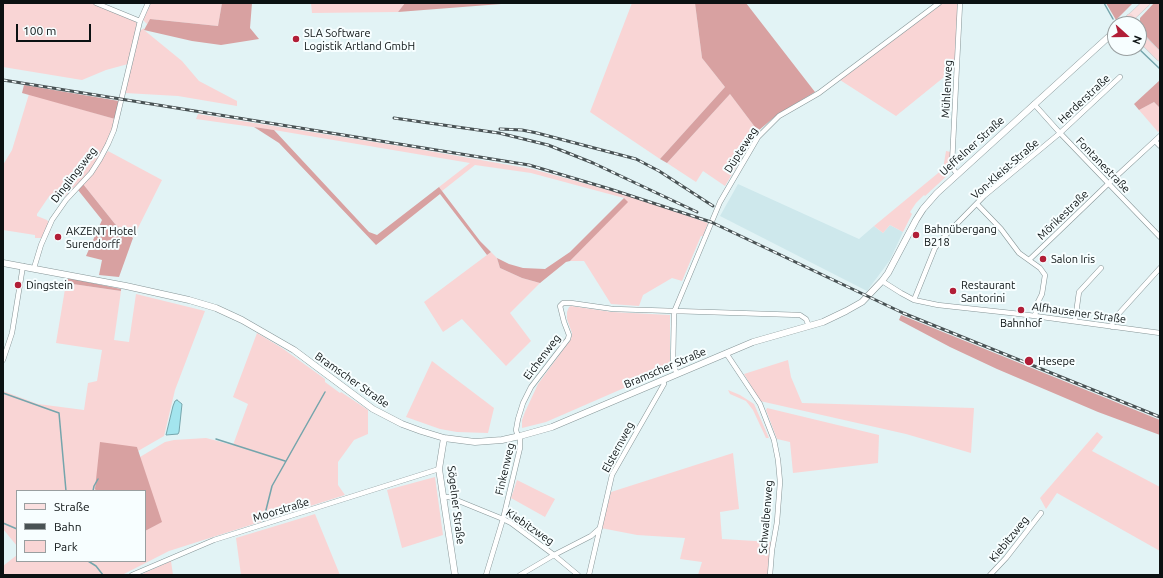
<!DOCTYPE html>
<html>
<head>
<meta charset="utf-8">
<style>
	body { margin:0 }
	#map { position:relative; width:1163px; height:578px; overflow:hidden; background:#e2f3f5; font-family:Ubuntu,sans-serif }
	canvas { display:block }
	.frame { position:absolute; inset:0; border:4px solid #0b1112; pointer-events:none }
	.legend { position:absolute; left:16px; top:490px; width:130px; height:72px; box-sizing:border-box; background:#f7feff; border:1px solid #999fa0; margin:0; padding:5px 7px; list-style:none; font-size:12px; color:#0b1112 }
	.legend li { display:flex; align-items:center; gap:8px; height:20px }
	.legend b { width:20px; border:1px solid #999fa0 }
	.north { position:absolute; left:1107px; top:16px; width:40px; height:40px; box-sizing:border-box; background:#f7feff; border:1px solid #999fa0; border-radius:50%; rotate:111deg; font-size:11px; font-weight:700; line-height:16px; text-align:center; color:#0b1112 }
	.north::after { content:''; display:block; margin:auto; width:14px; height:18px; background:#b11e37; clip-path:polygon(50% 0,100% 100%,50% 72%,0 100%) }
	.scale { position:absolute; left:16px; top:24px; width:75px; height:18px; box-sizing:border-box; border:2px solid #0b1112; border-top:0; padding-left:5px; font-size:12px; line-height:14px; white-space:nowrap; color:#0b1112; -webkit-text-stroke:3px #f7feff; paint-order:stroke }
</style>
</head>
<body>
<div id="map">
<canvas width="1163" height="578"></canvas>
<div class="frame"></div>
<ul class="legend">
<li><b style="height:5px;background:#fae0e0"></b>Straße</li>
<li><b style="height:5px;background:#495254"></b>Bahn</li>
<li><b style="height:11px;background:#f9d5d5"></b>Park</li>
</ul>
<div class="north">N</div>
<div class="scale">100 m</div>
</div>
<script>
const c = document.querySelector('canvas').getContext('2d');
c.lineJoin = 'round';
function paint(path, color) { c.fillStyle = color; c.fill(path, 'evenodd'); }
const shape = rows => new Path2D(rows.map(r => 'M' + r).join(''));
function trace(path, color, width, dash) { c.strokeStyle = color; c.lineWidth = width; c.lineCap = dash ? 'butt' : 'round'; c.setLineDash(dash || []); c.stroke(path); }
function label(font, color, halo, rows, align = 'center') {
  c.font = font + ' Ubuntu,sans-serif'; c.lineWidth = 4; c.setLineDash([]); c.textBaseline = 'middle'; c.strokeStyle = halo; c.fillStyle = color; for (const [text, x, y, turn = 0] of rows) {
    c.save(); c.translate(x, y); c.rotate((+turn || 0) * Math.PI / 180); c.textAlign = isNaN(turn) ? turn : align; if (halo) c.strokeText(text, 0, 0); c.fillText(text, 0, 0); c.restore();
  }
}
paint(shape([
	[738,184,859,239,874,226,883,233,890,225,903,232,890,260,867,291,720,216]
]), '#cee8ec');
paint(shape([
	[3,3,91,3,135,20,138,26,128,64,106,70,82,80,3,67],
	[151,3,222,3,218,26,150,19,147,24,143,20],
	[311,3,405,3,398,12,312,13],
	[632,3,695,3,702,58,725,87,660,159,590,112],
	[943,3,958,3,954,69,896,116,840,80],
	[144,28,144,30,182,61,199,81,237,101,237,106,178,96,125,93,140,31],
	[29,94,115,119,113,130,107,144,90,172,64,197,50,195,37,214,37,216,47,220,49,223,42,238,35,238,35,235,3,230,3,165,12,150],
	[730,94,758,131,725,186,703,171,696,182,667,163],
	[1154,102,1160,108,1160,130,1158,132,1139,110],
	[198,114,412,148,532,169,627,195,708,223,703,236,701,236,682,281,672,278,643,295,639,306,611,304,584,261,570,261,627,202,624,198,531,173,475,165,442,191,439,187,470,163,274,130,196,119],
	[108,151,162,180,133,238,115,224,83,184,94,171],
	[946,151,951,152,950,173,925,196,924,195,916,203,910,212,912,214,903,232,890,225,883,233,874,226,943,169],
	[491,252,497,258,500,268,522,278,540,283,510,313,531,341,506,366,462,319,443,332,424,302],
	[66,283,121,291,114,340,129,342,136,294,205,311,175,390,164,436,138,451,137,447,95,489,96,491,17,491,17,546,3,529,3,391,38,404,84,410,88,383,97,381,102,350,56,343],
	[571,306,612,312,670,315,670,368,546,422,522,428,522,420,525,412,538,384,571,339,572,333,567,319,567,312,569,307],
	[257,333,282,348,325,379,325,382,340,393,341,392,368,410,368,434,354,440,338,462,338,485,345,495,169,551,122,575,3,575,3,566,17,555,17,561,145,561,145,531,161,522,140,457,165,442,174,440,206,438,233,445,248,404,233,397],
	[788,360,791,377,802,403,974,408,971,453,906,434,760,401,744,374],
	[432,361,494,408,488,433,457,432,440,429,406,417],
	[728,390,740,395,754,404,769,438,766,438,753,410,746,401,730,394],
	[767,408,879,435,878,463,793,473,790,442,777,439,766,410],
	[1097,432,1103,437,1092,451,1160,487,1160,551,1057,493,1046,509,1040,498],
	[733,453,739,509,720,512,722,539,772,542,769,575,698,575,702,562,680,559,685,538,637,535,601,528,611,492],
	[435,477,443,535,402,548,387,490],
	[517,480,555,499,545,517,511,498],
	[315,514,340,575,241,575,236,538],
	[171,561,173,575,140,575]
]), '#f9d5d5');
paint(shape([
	[222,3,252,3,250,28,259,39,221,45,192,41,144,30,150,19,218,26],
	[405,3,514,3,398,12],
	[695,3,746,3,815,92,778,114,758,131,730,94,667,163,660,159,725,87,702,58],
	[1106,3,1133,3,1116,20],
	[1154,3,1160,3,1160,51,1143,33,1140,28,1140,18],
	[1160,80,1160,108,1154,102,1139,110,1134,104],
	[24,85,119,101,115,119,22,93],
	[254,127,274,130,369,232,377,235,439,187,480,241,491,252,487,255,440,194,376,245,279,143],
	[83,184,115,224,133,238,119,277,99,275,102,260,86,256,102,220,78,190],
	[624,198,628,202,570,261,566,262,540,283,522,278,500,268,497,258,509,264,523,268,545,269,570,252],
	[68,278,121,289,121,291,66,283],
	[901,315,1160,420,1160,435,1098,412,997,369,950,347,899,320],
	[100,442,137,447,162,522,145,531,145,491,96,491,95,489]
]), '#d8a1a1');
const water = shape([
	[177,400,182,404,179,432,178,434,166,435,173,406,175,401,177,400]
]);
paint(water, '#a3e5ee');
trace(water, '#75a5ac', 1);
trace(shape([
	[1104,3,1113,19],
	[1138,48,1160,69],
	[3,393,59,413,66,491],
	[216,439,285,461],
	[93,491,94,486,98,479],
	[263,522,272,486,325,392],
	[3,523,17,529],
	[88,561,96,566,103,575]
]), '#75a5ac', 1.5);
const minor = shape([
	[96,3,140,21],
	[1034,104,1060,133,1160,237],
	[1155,141,1160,146],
	[957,174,954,170,952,164,960,3],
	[977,204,1001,229,1019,253,1040,268,1045,275,1042,294,1038,302,1035,316],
	[1030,259,1108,184,1160,136],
	[34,268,41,245,52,220,66,200,91,173,100,159,108,144,114,130,140,21,148,3],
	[882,281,901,293,914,300,938,305,1020,314,1160,333],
	[914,300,935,248,941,240,984,196,1060,133,1120,77],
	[1075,321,1079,292,1101,268],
	[1112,327,1113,320,1160,268],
	[726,353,760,404,774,440,778,460,780,482,777,522,772,550,770,575],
	[3,360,12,333,23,266],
	[677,374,673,365,674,312,720,202,758,137,779,116,819,93,939,3],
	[518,437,516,430,518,419,523,403,531,387,568,339,569,335,564,322,560,306,563,303,571,303,613,309,800,315,806,319,809,326],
	[443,497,449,497,503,519,511,523,554,555,578,575],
	[132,575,214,540,439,469],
	[486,575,503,519,520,448,520,436],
	[520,575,554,555,591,536,600,528],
	[589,575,612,475,664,384,663,380],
	[990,575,1006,558,1041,513]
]);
const tertiary = shape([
	[3,263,126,286,189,300,216,308,242,320,294,350,373,409,402,424,421,431,444,438,475,442,502,440,520,436,552,427,753,342,823,322,846,311,862,302,882,281,888,273,916,220,923,209,937,193,1115,31],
	[444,438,439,469,455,575]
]);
const primary = shape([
	[1126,22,1146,3]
]);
const trunk = shape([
	[1130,18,1134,24],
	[1124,23,1125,24],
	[1139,36,1160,57]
]);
trace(minor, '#869597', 5.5);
trace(tertiary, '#869597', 7);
trace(primary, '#cecfd0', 8);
trace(trunk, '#cecfd0', 9);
trace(minor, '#fff', 4.5);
trace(tertiary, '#fff', 6);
trace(primary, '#fae0e0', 7);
trace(trunk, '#f8d6d6', 8);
const rail = shape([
	[3,80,529,165,610,189,711,222,903,313,1160,417],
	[394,118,499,133,548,145,593,163,697,212],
	[500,129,522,130,537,133,636,159,659,171,713,206]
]);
trace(rail, '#495254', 3);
trace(rail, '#f7feff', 1.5, [4.5]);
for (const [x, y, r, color] of [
	[296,39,4,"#b11e37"],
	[916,235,4,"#b11e37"],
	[58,237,4,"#b11e37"],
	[1043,259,4,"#b11e37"],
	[18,285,4,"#b11e37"],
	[953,291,4,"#b11e37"],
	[1021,310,4,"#b11e37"],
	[1029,361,5,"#b11e37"]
]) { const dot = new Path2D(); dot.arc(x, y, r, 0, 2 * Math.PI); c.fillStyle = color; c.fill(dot); trace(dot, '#f7feff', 1.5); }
label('11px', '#0b1112', '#f7feff', [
	["SLA Software",304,33],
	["Logistik Artland GmbH",304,46],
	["Bahnübergang",924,229],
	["B218",924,242],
	["AKZENT Hotel",66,231],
	["Surendorff",66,244],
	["Salon Iris",1051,259],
	["Dingstein",26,285],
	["Restaurant",961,285],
	["Santorini",961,298],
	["Bahnhof",1021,323,"center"],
	["Hesepe",1038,361]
], 'left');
label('11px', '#0b1112', '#f7feff', [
	["Mühlenweg",947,89,-87],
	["Herderstraße",1084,99,-43],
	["Ueffelner Straße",972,146,-42],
	["Düpteweg",741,150,-57],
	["Fontanestraße",1103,165,46],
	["Von-Kleist-Straße",1005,169,-41],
	["Dinglingsweg",74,175,-52],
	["Mörikestraße",1063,215,-44],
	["Alfhausener Straße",1079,313,8],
	["Eichenweg",542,357,-53],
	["Bramscher Straße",665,368,-23],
	["Bramscher Straße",352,380,35],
	["Elsternweg",618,447,-62],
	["Finkenweg",505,469,-77],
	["Sögelner Straße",456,505,83],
	["Moorstraße",281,510,-17],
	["Schwalbenweg",766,517,-85],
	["Kiebitzweg",530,527,34],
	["Kiebitzweg",1009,539,-51]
]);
</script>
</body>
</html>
